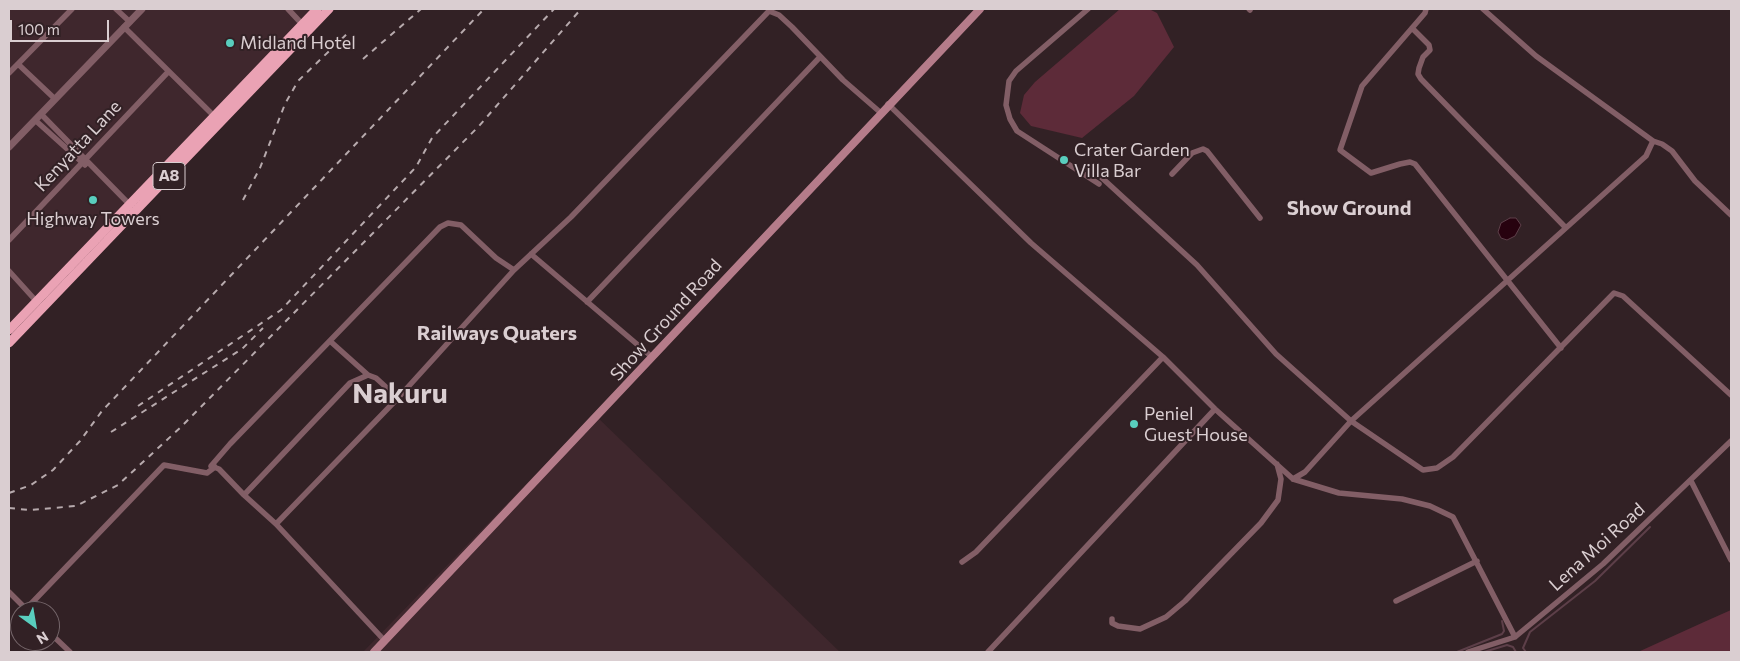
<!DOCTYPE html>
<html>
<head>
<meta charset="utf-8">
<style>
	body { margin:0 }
	#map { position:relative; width:1740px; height:661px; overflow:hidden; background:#322125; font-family:Commissioner,sans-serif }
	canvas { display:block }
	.frame { position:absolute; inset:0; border:10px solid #daced1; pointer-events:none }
	.north { position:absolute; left:10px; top:601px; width:50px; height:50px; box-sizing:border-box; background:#322125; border:1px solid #75666a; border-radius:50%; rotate:148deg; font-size:14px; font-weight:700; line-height:20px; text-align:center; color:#daced1 }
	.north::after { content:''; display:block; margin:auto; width:18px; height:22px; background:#59cebe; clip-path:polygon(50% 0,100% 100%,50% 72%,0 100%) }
	.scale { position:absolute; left:10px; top:20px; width:99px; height:22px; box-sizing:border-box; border:2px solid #daced1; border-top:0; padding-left:6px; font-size:15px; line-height:18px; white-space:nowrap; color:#daced1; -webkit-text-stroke:4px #322125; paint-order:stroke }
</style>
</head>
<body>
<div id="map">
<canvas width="1740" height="661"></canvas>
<div class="frame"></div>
<div class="north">N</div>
<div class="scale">100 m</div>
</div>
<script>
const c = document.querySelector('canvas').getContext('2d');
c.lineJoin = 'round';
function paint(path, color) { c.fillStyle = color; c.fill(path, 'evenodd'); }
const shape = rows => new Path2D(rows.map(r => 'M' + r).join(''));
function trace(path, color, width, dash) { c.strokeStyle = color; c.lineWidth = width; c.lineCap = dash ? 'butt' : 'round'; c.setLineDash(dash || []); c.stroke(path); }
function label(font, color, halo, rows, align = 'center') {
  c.font = font + ' Commissioner,sans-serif'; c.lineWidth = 4; c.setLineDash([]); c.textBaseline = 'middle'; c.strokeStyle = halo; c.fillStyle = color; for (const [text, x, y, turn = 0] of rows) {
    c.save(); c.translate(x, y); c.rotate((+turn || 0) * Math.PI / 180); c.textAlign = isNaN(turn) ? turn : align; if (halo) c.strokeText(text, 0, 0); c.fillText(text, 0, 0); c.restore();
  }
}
paint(shape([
	[9,9,314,9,9,327],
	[594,414,840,652,363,652]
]), '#3f272d');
paint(shape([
	[1120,9,1149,9,1157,13,1174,47,1134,96,1082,138,1031,126,1020,113,1024,95,1035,82],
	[1731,610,1731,652,1638,652,1704,622]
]), '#5d2b39');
const water = shape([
	[1510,218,1516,218,1521,225,1515,236,1507,240,1501,238,1498,232,1501,223,1510,218]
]);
paint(water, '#27020f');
trace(water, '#5d3f49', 1);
trace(shape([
	[1457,652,1502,634,1504,631,1502,621],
	[1484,652,1507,645,1513,647,1516,652],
	[1526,652,1523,648,1530,632,1595,581,1650,527]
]), '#5d3f49', 2);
trace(shape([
	[116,9,130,22],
	[288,9,302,24],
	[1088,9,1016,71,1009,81,1006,105,1010,119,1017,131,1099,184],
	[1249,9,1250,10],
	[1426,9,1425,13,1362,86,1340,150,1371,173,1400,164,1410,162,1415,164,1561,348],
	[1483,9,1536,56,1653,141,1662,144,1672,151,1695,181,1731,215],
	[124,27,215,117],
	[1412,28,1429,45,1430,50,1423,57,1419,68,1418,74,1421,79,1565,227],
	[18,64,55,99],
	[9,73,72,9],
	[888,104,1031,243,1163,357,1215,409,1293,479,1339,493,1402,499,1430,506,1453,517,1515,637],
	[41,114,130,205],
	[35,120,85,165],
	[1172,174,1192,153,1203,149,1207,151,1260,218],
	[1101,177,1197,265,1276,354,1351,421,1423,470,1437,468,1453,457,1614,293,1623,296,1731,395],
	[9,240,168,72],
	[531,254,652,357],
	[9,271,37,302],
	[587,302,820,57],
	[330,341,368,375],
	[1293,479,1305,472,1351,421,1646,156,1653,141],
	[1691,481,1731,560],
	[244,495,350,383,368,375,376,378,398,398],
	[276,524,398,398,514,270],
	[962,562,976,552,1163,357],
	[9,592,28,611],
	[1396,601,1477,561],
	[26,609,164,465,207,473,215,467],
	[1112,619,1112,623,1118,626,1140,629,1166,617,1185,601,1261,523,1278,500,1281,479,1277,464],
	[50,633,70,652],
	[385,641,276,524,244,495,219,469,211,466,230,444,440,227,448,223,461,225,496,258,514,270,571,217,769,11,779,15,792,27,843,80,881,113],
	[988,652,1215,409],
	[1468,652,1515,637,1603,564,1731,441]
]), '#825e66', 5.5);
trace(shape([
	[9,147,142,9]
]), '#825e66', 7);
trace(shape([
	[374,652,980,9]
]), '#b57c8a', 8);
trace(shape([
	[9,330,317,9],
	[9,343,329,9]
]), '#eaa2b4', 9);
trace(shape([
	[363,59,421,9],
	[243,200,260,168,285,104,298,81,350,31],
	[138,406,281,310,416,167,432,138,554,9],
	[111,432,242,349,263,328],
	[9,493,31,485,53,470,80,441,102,411,484,9],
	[9,508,29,510,76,506,118,485,181,427,479,126,581,9]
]), '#b7aaad', 2, [6, 6]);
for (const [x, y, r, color] of [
	[230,43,5,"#59cebe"],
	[1064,160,5,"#59cebe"],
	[93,200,5,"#59cebe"],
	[1134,424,5,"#59cebe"]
]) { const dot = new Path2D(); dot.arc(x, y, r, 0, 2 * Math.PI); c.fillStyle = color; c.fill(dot); trace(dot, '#322125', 2); }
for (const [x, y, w] of [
	[169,176,32]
]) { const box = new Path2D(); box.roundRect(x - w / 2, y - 13.5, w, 27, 4); c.fillStyle = '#322125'; c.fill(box); trace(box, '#daced1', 1); }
label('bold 16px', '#daced1', null, [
	["A8",169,176]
]);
label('18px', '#daced1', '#322125', [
	["Midland Hotel",240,43],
	["Crater Garden",1074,150],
	["Villa Bar",1074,171],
	["Highway Towers",93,219,"center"],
	["Peniel",1144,414],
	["Guest House",1144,435]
], 'left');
label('18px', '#daced1', '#322125', [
	["Kenyatta Lane",78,146,-47],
	["Show Ground Road",666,320,-48],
	["Lena Moi Road",1597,547,-42]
]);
label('bold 20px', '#daced1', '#322125', [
	["Show Ground",1349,208],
	["Railways Quaters",497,333]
]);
label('bold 28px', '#daced1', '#322125', [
	["Nakuru",400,394]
]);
</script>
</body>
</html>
